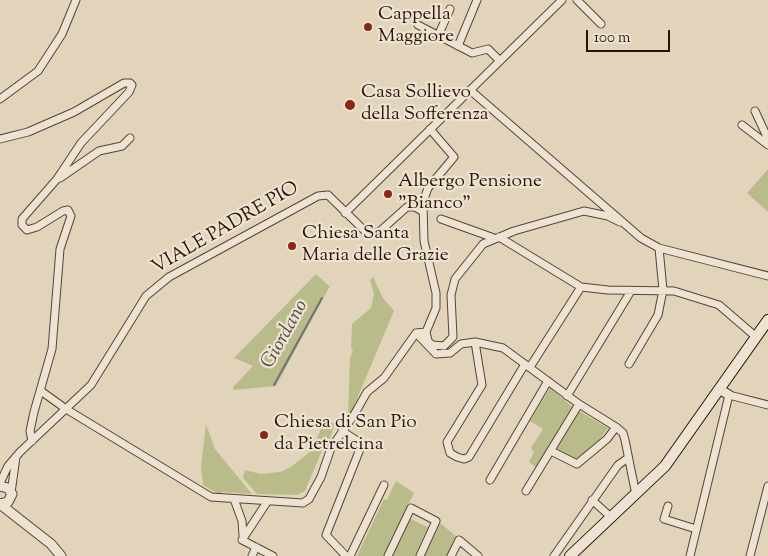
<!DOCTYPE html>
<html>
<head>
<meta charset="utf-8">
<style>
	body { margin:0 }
	#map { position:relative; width:768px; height:556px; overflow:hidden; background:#e1d4ba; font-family:"Sorts Mill Goudy",serif }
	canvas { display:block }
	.scale { position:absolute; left:586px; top:30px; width:84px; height:22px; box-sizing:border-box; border:2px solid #2e1206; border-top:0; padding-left:6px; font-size:15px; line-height:18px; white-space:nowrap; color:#2e1206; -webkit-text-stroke:4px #ece3d2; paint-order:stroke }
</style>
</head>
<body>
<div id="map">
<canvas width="768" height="556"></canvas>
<div class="scale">100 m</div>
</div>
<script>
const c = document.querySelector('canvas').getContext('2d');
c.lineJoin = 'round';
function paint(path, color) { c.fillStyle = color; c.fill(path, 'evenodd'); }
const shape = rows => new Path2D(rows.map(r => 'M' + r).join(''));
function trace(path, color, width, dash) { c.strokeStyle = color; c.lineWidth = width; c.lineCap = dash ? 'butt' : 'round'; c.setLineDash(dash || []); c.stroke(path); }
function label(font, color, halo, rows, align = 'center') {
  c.font = font + ' "Sorts Mill Goudy",serif'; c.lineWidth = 4.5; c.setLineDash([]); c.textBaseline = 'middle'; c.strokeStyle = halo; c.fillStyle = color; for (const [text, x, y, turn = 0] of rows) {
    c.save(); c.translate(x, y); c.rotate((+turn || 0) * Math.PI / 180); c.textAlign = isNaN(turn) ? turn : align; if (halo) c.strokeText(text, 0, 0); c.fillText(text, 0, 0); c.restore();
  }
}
paint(shape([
	[768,169,768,212,747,193],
	[316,274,329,286,331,284,276,386,234,390,233,387,253,366,234,358],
	[373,277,383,298,394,311,351,413,348,416,350,358,353,349,351,348,352,324,371,308,374,294,370,280],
	[550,388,574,408,537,468,529,462,534,452,531,448,543,429,530,421],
	[579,411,608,428,597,443,576,461,555,449],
	[324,422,335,423,334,427,326,449,323,448,305,491,297,495,257,494,243,478,245,470,261,474,280,472,291,467,312,450],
	[206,424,215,449,252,494,222,492,220,495,203,485,201,467],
	[396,481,414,493,384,556,357,556,384,499,387,500],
	[409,518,429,528,416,556,391,556],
	[440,523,457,537,448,556,423,556]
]), '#babb8a');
trace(shape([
	[274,385,322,298]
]), '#6e7473', 2);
const minor = shape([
	[577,0,601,24],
	[418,25,472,53,488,49,500,61],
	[438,36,450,9],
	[458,46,477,0],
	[470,90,641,238,659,248,768,276],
	[0,99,38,71,62,34,76,0],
	[755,111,768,139],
	[742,125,768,145],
	[430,129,454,157,428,188,423,202,424,241,436,293,436,308,426,332,428,341,432,345,444,346,453,337,451,295,455,279,483,244,514,231,584,211,608,216,620,222],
	[0,139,28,132,74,112,124,83,130,83,132,85,129,92,81,143,57,179,22,219,22,225,27,230,37,227,63,211,68,210,71,216,60,249,52,349,34,412,30,431,32,441],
	[60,178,99,151,122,146,130,138],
	[345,213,562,0],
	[441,219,494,238],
	[499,237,581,287,608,290,674,291,719,305,755,336],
	[416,333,436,354,450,353,461,344,475,342,503,348,579,404,616,427,623,433,625,440,636,495],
	[475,342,482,385,447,442,450,453,457,457,464,459,469,457,525,364],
	[629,364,658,315,663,290,659,248],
	[530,367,581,287],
	[41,391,66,409,211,497,303,503,309,499,321,477,331,448,354,415,367,392,384,378,416,333,426,332],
	[567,396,631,291],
	[342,431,362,444,326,535,346,556],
	[551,451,577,464,607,439,616,427],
	[490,480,548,381],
	[0,483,8,466,20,452,91,385,146,296,169,277,318,196,328,195,368,234,379,232,407,207,415,207,422,211],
	[526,491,579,404],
	[11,493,16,457],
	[234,499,242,521,243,536],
	[592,500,612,518],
	[267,502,242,540,273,556],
	[668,506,664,519,696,529],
	[252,556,256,547],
	[350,556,384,485],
	[388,556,411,508,436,521,420,556],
	[451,556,459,540,478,556],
	[554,556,618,465,628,458],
	[690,556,729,395,768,405],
	[750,556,768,486]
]);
const tertiary = shape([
	[719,389,729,395],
	[0,486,8,488,12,494,8,502,0,504],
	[0,504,51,544,61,556]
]);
const secondary = shape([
	[570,556,665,466,768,320]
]);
trace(minor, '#5b4233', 9);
trace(tertiary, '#5b4233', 11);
trace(secondary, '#2e1206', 12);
trace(minor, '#ece3d2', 7);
trace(tertiary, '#ece3d2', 9);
trace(secondary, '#ece3d2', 10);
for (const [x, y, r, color] of [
	[368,27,5,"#8f2418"],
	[350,105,6,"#8f2418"],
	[388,194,5,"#8f2418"],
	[292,246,5,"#8f2418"],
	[264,435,5,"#8f2418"]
]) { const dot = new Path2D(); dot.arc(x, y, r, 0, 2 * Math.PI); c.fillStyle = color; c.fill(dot); trace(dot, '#ece3d2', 2); }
label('19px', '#2e1206', '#ece3d2', [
	["Cappella",378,16],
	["Maggiore",378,38],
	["Casa Sollievo",361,94],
	["della Sofferenza",361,116],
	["Albergo Pensione",398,183],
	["\"Bianco\"",398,205],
	["Chiesa Santa",302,235],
	["Maria delle Grazie",302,257],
	["Chiesa di San Pio",274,424],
	["da Pietrelcina",274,446]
], 'left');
label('19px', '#2e1206', '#ece3d2', [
	["VIALE PADRE PIO",226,229,-30]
]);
label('italic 20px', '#534b45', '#ece3d2', [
	["Giordano",286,335,-61]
]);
</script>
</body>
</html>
